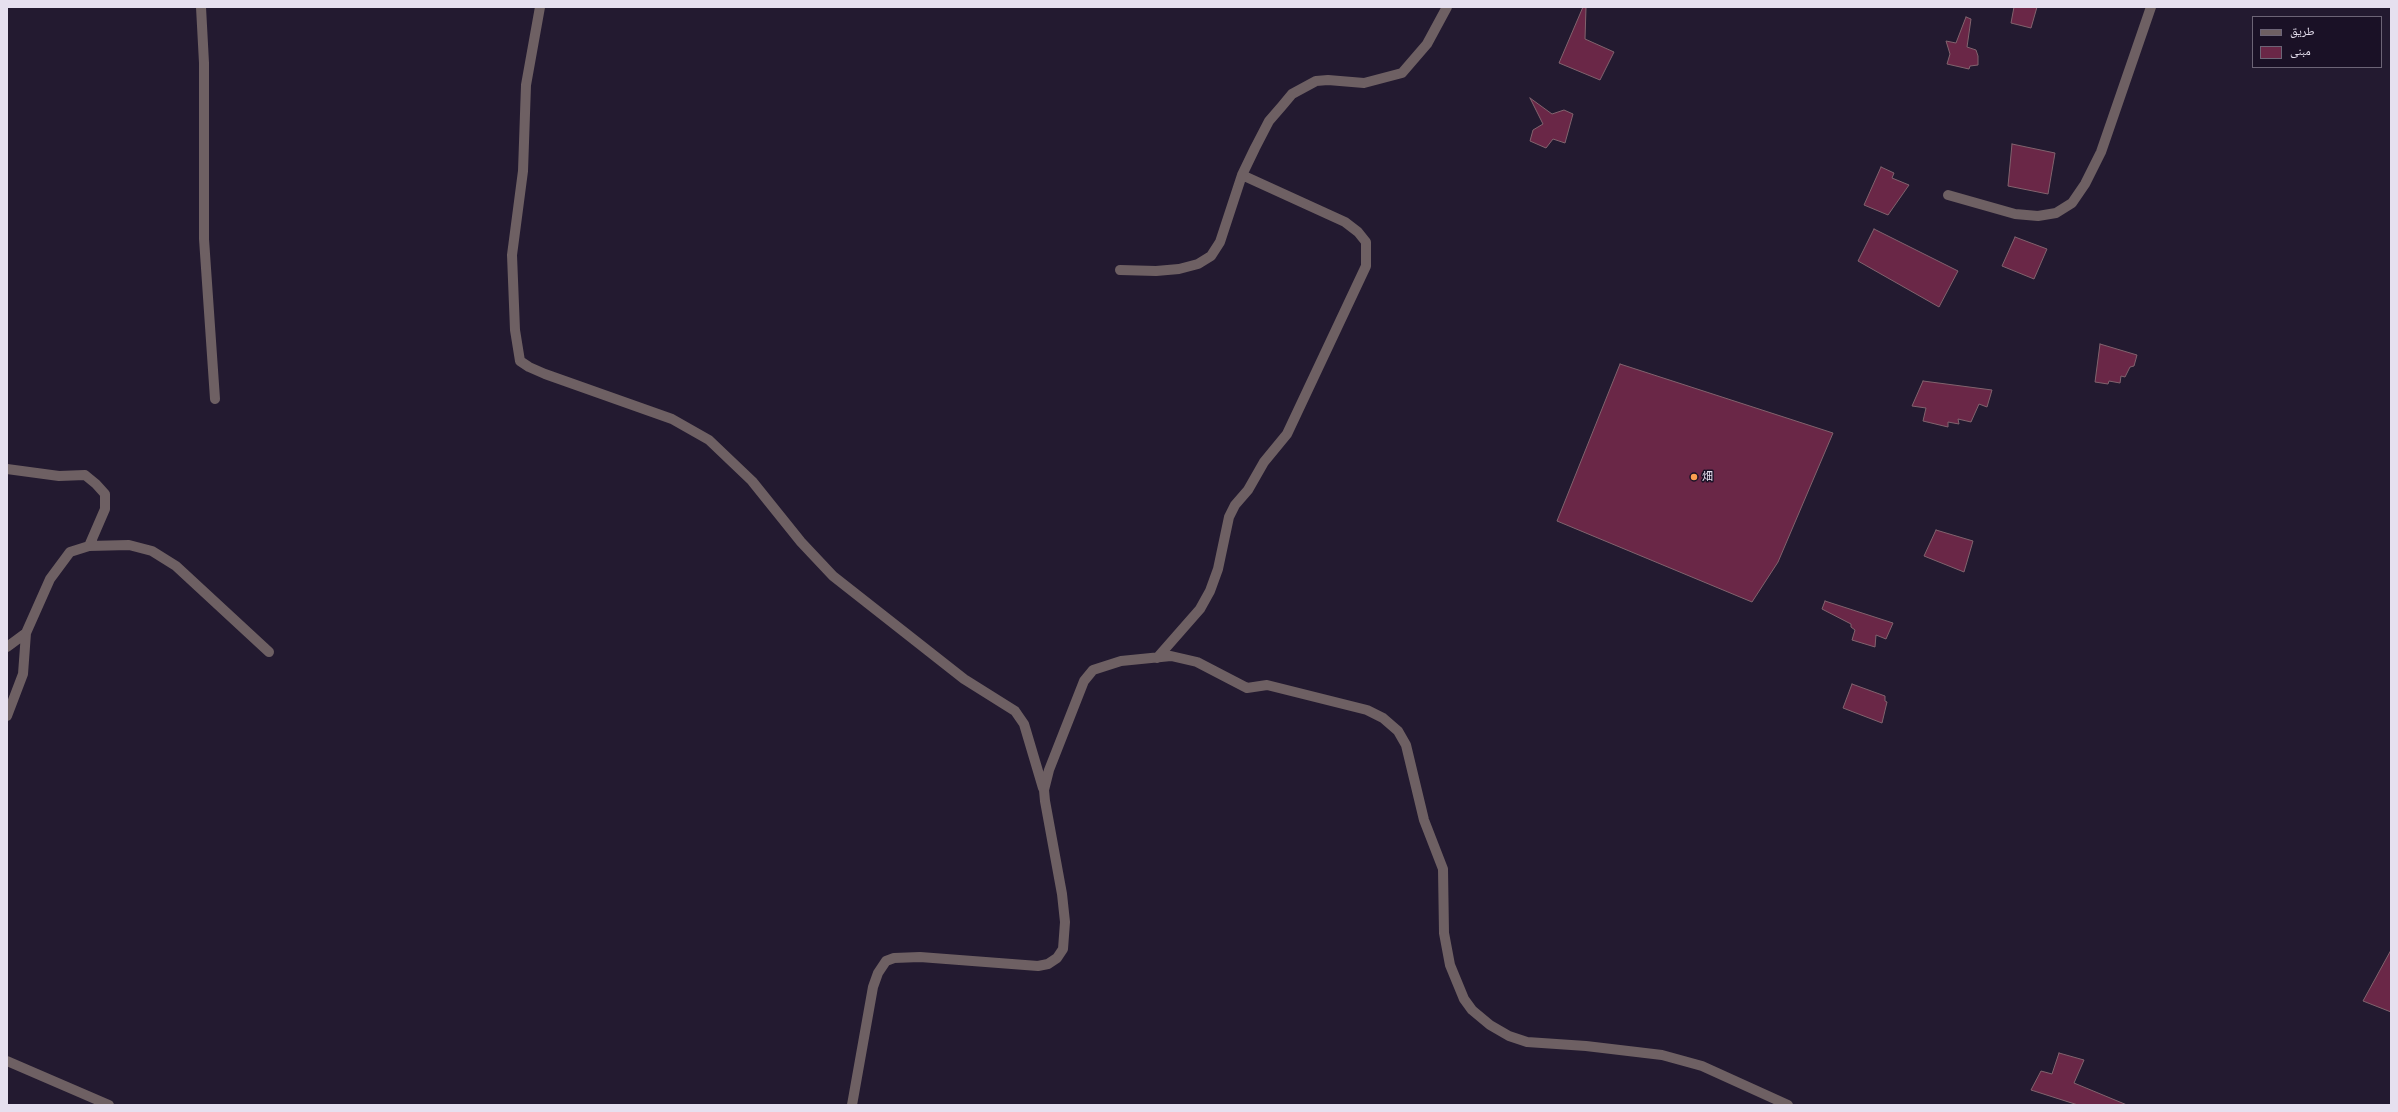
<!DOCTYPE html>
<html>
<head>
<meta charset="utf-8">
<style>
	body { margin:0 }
	#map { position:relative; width:2398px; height:1112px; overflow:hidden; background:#231a30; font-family:"DM Sans","Noto Naskh Arabic",sans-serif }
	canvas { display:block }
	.frame { position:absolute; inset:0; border:8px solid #e6e0ef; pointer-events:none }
	.legend { position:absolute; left:2252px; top:16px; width:130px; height:52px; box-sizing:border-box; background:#1a1126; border:1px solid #6c6476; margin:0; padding:5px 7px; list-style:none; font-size:12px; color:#e6e0ef }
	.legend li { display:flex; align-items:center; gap:8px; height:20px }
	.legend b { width:20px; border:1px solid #6c6476 }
</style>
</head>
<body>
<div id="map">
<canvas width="2398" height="1112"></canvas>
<div class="frame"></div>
<ul class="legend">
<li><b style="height:5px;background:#6e6063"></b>طريق</li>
<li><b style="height:11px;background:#6a2747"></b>مبنى</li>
</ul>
</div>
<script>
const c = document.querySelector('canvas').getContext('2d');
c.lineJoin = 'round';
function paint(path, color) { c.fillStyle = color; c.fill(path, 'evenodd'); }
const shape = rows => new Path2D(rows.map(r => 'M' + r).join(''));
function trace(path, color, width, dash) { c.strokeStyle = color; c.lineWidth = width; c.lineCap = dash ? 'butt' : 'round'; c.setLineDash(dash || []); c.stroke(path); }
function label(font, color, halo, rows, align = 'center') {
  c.font = font + ' "DM Sans","Noto Sans SC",sans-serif'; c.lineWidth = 3; c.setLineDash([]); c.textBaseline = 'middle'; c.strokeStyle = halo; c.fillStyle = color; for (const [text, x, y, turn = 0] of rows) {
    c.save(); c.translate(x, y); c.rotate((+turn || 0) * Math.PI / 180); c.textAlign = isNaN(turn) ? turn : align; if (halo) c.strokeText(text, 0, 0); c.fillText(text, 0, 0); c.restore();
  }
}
const building = shape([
	[1583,7,1586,7,1585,39,1614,52,1600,80,1559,63,1583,7],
	[2014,7,2037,7,2031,28,2011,23,2014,7],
	[1966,17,1971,19,1967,47,1976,50,1978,56,1978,65,1970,66,1969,69,1947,64,1950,54,1946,41,1956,43,1966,17],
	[1530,98,1552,114,1564,110,1573,114,1565,143,1553,139,1546,148,1530,141,1533,130,1543,124,1530,98],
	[2012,144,2055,153,2048,194,2008,186,2012,144],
	[1881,167,1894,173,1892,178,1909,185,1888,215,1864,205,1881,167],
	[1874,229,1958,271,1939,307,1858,261,1874,229],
	[2015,237,2047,249,2034,279,2002,266,2015,237],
	[2100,344,2137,355,2134,366,2130,367,2125,377,2121,376,2120,383,2109,381,2108,384,2095,382,2100,344],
	[1620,364,1833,433,1778,562,1752,602,1557,521,1620,364],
	[1923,381,1992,390,1987,407,1979,404,1971,422,1958,419,1959,424,1948,422,1948,427,1923,421,1926,408,1912,406,1923,381],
	[1936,530,1973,541,1964,572,1924,556,1936,530],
	[1825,601,1893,623,1886,639,1876,635,1875,647,1852,640,1855,630,1851,627,1851,624,1822,609,1825,601],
	[1852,684,1885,696,1885,701,1887,702,1882,723,1843,708,1852,684],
	[2391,950,2391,1012,2363,1001,2391,950],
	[2059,1053,2084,1060,2074,1083,2127,1105,2078,1105,2031,1090,2041,1071,2052,1074,2059,1053]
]);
paint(building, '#6a2747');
trace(building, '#81636e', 1);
trace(shape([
	[201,7,204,63,204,239,215,399],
	[540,7,526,85,523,171,512,255,515,330,520,361,529,367,545,374,672,419,709,440,752,481,801,542,833,576,964,679,1015,711,1024,724,1043,788],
	[1948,195,2015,214,2038,216,2056,213,2072,203,2085,184,2101,152,2151,7],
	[1120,270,1156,271,1179,269,1198,264,1211,256,1220,242,1242,175,1255,148,1269,121,1282,106,1292,94,1316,81,1328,80,1364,83,1402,73,1427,44,1447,7],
	[7,469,59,476,85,475,96,484,105,494,105,509,89,546],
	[7,647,26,633],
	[1157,658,1200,609,1210,591,1218,569,1229,517,1235,505,1248,490,1264,462,1287,434,1366,266,1366,242,1358,232,1345,222,1242,175],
	[7,716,23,674,26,633,50,579,70,552,89,546,129,545,152,551,176,566,269,652],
	[7,1061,109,1105],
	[852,1105,873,987,878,973,886,961,894,958,920,957,1038,966,1048,964,1057,958,1063,949,1065,922,1062,894,1045,801,1044,790,1049,770,1084,681,1093,670,1121,661,1171,656,1197,662,1247,688,1267,685,1367,710,1383,718,1398,731,1406,745,1424,820,1443,869,1444,933,1450,965,1464,999,1472,1010,1490,1025,1509,1036,1527,1042,1586,1046,1662,1055,1702,1066,1788,1105]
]), '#6e6063', 10);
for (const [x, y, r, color] of [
	[1694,477,4,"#fb9e50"]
]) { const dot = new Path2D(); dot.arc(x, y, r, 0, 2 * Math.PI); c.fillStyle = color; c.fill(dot); trace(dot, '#1a1126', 1.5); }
label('11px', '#e6e0ef', '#1a1126', [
	["畑",1702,477]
], 'left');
</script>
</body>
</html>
